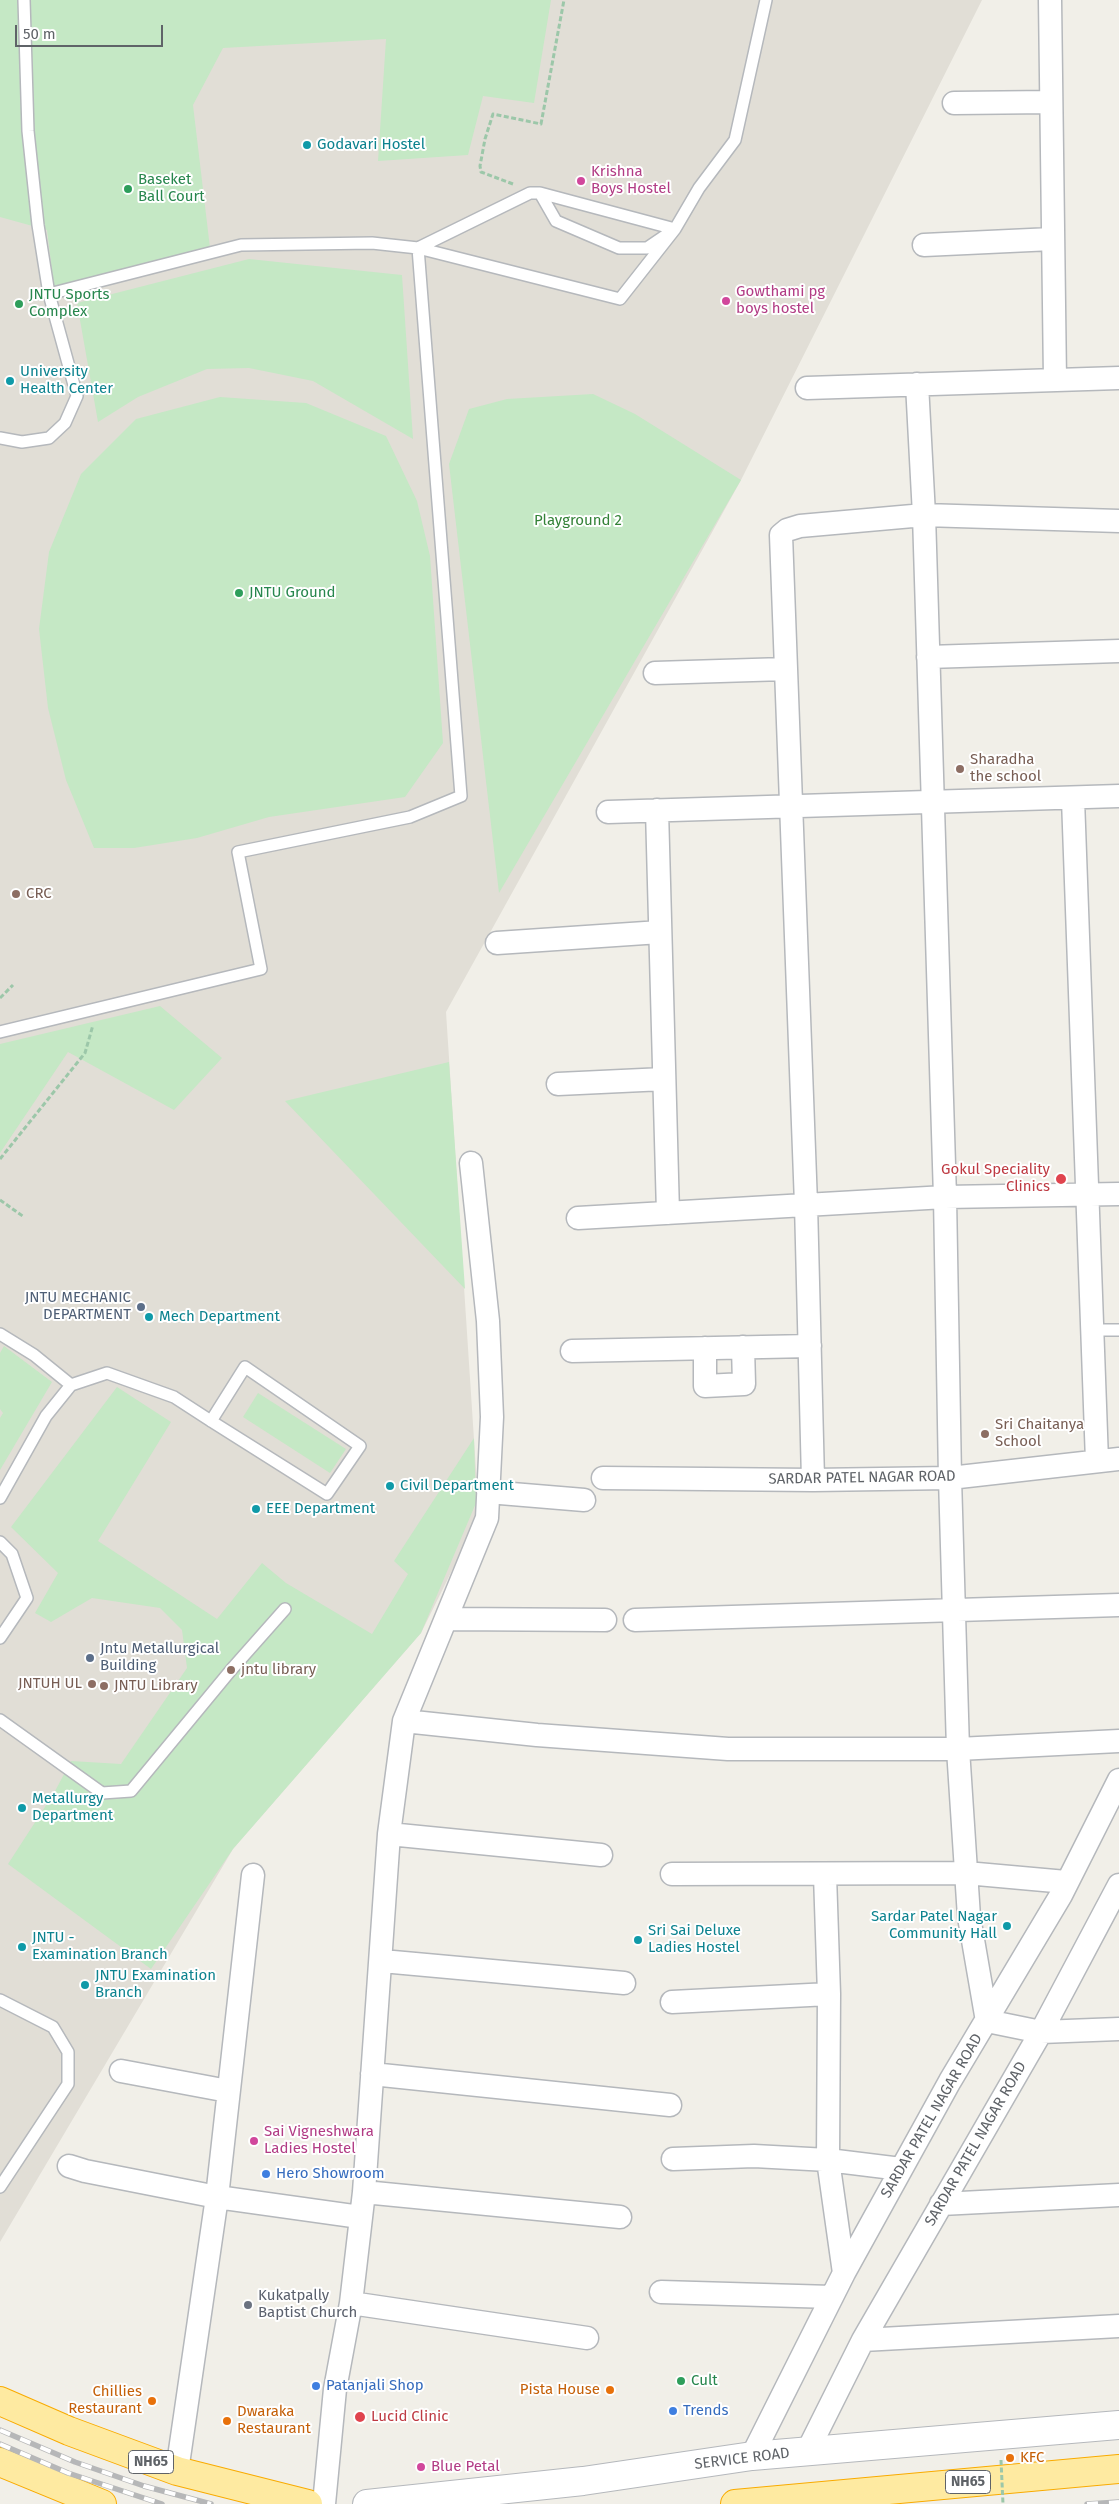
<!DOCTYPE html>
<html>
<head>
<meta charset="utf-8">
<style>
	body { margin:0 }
	#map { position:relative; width:1119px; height:2504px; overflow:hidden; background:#f1efe8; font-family:"Fira Sans",sans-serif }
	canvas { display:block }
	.scale { position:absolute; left:15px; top:25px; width:148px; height:22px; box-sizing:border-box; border:2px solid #5f6368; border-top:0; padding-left:6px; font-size:15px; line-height:18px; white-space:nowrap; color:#5f6368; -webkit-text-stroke:4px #fff; paint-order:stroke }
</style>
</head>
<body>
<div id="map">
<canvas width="1119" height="2504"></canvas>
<div class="scale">50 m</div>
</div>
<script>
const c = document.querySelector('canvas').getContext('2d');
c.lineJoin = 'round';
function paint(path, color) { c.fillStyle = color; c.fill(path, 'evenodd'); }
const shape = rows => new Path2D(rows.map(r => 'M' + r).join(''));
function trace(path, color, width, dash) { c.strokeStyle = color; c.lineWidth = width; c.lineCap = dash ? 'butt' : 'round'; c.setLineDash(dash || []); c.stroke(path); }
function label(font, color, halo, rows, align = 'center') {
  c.font = font + ' "Fira Sans",sans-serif'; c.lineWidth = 4; c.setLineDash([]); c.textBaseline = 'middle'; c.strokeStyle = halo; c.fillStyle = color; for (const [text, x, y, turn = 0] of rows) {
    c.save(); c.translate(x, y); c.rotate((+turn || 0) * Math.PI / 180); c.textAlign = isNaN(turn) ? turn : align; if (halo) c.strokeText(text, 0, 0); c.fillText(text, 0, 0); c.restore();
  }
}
paint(shape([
	[0,0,982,0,741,480,446,1012,479,1516,421,1633,233,1849,0,2242]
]), '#e1ded6');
paint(shape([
	[0,0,551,0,534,103,483,96,468,155,378,161,386,39,223,48,193,105,210,248,54,287,47,230,0,217],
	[249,259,402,275,413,439,313,381,249,368,207,369,138,397,98,422,77,303],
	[593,394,635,414,741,480,499,893,449,464,469,409,507,399],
	[220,397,306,403,386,436,417,501,430,556,443,743,405,797,269,817,197,838,134,848,94,848,66,780,48,708,39,629,49,552,81,474,136,419],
	[160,1006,222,1058,174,1110,68,1052,0,1153,0,1044],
	[449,1062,465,1289,285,1101],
	[4,1346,52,1382,0,1470,0,1418,3,1413,0,1409,0,1353],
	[117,1387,171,1422,98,1541,217,1619,262,1563,286,1583,372,1634,408,1574,394,1561,474,1438,476,1503,421,1633,233,1849,151,1969,8,1864,54,1793,71,1761,121,1764,187,1668,182,1630,160,1608,92,1598,51,1622,35,1613,58,1573,11,1527],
	[258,1393,346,1449,330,1473,243,1417]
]), '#c5e8c5');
const service = shape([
	[675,229,540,193,556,221,619,248,647,248,675,229,699,188,735,140,766,0],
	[49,294,241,245,372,243,418,248,620,299,675,229],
	[0,438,22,442,49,438,65,423,77,396,49,294,38,225,28,131,24,0],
	[0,1032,261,969,238,852,410,817,461,796,418,248,530,193,540,193],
	[1092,1330,1119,1330],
	[0,1334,34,1355,71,1385,46,1416,0,1498],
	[71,1385,107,1373,174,1397,211,1421,327,1494,360,1446,245,1367,211,1421],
	[0,1542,12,1554,27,1598,0,1638],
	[0,1720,102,1793,131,1791,231,1670,285,1609],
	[0,2000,53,2027,68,2052,68,2084,0,2187]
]);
const minor = shape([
	[1050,0,1055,380],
	[954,103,1051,102],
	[924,245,1052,239],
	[917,384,924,515,945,1197,950,1478,958,1749,969,1917,987,2021],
	[807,388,1119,378],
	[928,657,1119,651],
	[655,673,785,669],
	[1073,799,1097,1461],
	[657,810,668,1213],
	[608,812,1119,796],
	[497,943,660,932],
	[558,1084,664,1079],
	[578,1218,945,1197,1119,1194],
	[705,1348,705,1386,744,1384,743,1347],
	[572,1351,810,1346],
	[603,1478,813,1480,950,1478,1119,1459],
	[813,1480,806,1204,781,535,787,530,800,526,924,515,1119,521],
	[488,1492,584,1500],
	[447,1619,605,1620],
	[635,1620,1119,1605],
	[404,1721,537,1735,728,1749,958,1749,1119,1741],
	[389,1834,601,1855],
	[672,1874,966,1873,1066,1882],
	[825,1875,829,1994,828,2160,844,2273],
	[382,1961,624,1983],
	[672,2002,829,1994],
	[987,2021,1041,2032,1119,2029],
	[121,2071,228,2091],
	[372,2074,670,2105],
	[673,2159,754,2156,828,2160,901,2169],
	[69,2166,85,2171,217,2197,360,2217],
	[364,2192,620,2217],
	[941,2204,1119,2195],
	[661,2292,832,2297],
	[351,2303,587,2338],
	[863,2340,1119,2326],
	[807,2452,863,2340,1041,2032,1119,1885],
	[752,2456,844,2273,950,2081,1061,1895,1119,1780],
	[177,2471,217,2197,253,1875],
	[324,2504,335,2389,351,2303,364,2192,389,1834,404,1721,487,1518,492,1417,488,1321,471,1163]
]);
const tertiary = shape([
	[367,2504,583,2481,752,2456,1119,2425]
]);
const trunk = shape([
	[0,2401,69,2431,177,2471,308,2504],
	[0,2462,102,2504],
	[735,2504,1119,2469]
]);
trace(service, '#b5b8bc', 14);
trace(minor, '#b5b8bc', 25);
trace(tertiary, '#b5b8bc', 30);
trace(trunk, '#f9ab00', 30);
trace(shape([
	[513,184,481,172,480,166,485,139,493,114,541,124,564,0],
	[0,998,13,985],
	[0,1159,85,1053,93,1025],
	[0,1200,24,1217]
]), '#9cc7a9', 3, [5, 2.5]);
trace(service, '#fff', 11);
trace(minor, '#fff', 22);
trace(tertiary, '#fff', 28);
trace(trunk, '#feeaa1', 28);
const rail = shape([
	[0,2430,75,2462,144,2486,211,2504],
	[0,2444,68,2473,162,2504],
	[1087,2504,1119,2502]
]);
trace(rail, '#b6b7b8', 5.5);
trace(rail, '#fff', 4, [11]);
trace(shape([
	[1001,2460,1003,2504]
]), '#9cc7a9', 3, [5, 2.5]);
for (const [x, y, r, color] of [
	[307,145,5,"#0f9aa8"],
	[581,181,5,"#d1479c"],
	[128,189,5,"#2e9e5b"],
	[726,301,5,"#d1479c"],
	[19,304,5,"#2e9e5b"],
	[10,381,5,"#0f9aa8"],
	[239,593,5,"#2e9e5b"],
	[960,769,5,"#8d6e63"],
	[16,894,5,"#8d6e63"],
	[1061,1179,6,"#e0444e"],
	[141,1307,5,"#5c6f8a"],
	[149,1317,5,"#0f9aa8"],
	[985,1434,5,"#8d6e63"],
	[390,1486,5,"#0f9aa8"],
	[256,1509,5,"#0f9aa8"],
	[90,1658,5,"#5c6f8a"],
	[231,1670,5,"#8d6e63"],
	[92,1684,5,"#8d6e63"],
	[104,1686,5,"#8d6e63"],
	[22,1808,5,"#0f9aa8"],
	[1007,1926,5,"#0f9aa8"],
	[638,1940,5,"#0f9aa8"],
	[22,1947,5,"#0f9aa8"],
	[85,1985,5,"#0f9aa8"],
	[254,2141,5,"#d1479c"],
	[266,2174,5,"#3f7fe0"],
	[248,2305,5,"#6b7280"],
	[681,2381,5,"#2e9e5b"],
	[316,2386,5,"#3f7fe0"],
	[610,2390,5,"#e8710a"],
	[152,2401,5,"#e8710a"],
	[673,2411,5,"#3f7fe0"],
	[360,2417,6,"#e0444e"],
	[227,2421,5,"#e8710a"],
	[1010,2458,5,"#e8710a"],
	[421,2467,5,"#d1479c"]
]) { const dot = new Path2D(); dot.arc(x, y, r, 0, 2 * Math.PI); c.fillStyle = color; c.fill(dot); trace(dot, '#fff', 2); }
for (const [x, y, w] of [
	[151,2462,45],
	[968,2482,45]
]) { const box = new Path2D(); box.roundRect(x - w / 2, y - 11.5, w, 23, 4); c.fillStyle = '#fff'; c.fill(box); trace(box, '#5f6368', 1); }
label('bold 14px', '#5f6368', null, [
	["NH65",151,2462],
	["NH65",968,2482]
]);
label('15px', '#0d838f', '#fff', [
	["Godavari Hostel",317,145],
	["University",20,372],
	["Health Center",20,389],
	["Mech Department",159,1317],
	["Civil Department",400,1486],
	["EEE Department",266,1509],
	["Metallurgy",32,1799],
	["Department",32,1816],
	["Sardar Patel Nagar",997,1917,"right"],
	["Community Hall",997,1934,"right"],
	["Sri Sai Deluxe",648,1931],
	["Ladies Hostel",648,1948],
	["JNTU -",32,1938],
	["Examination Branch",32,1955],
	["JNTU Examination",95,1976],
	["Branch",95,1993]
], 'left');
label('15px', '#b23c85', '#fff', [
	["Krishna",591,172],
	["Boys Hostel",591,189],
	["Gowthami pg",736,292],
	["boys hostel",736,309],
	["Sai Vigneshwara",264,2132],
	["Ladies Hostel",264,2149],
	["Blue Petal",431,2467]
], 'left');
label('15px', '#27864d', '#fff', [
	["Baseket",138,180],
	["Ball Court",138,197],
	["JNTU Sports",29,295],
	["Complex",29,312],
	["JNTU Ground",249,593],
	["Cult",691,2381]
], 'left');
label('15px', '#348238', '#fff', [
	["Playground 2",578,521]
]);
label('15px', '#785e54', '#fff', [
	["Sharadha",970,760],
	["the school",970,777],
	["CRC",26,894],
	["Sri Chaitanya",995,1425],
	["School",995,1442],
	["jntu library",241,1670],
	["JNTUH UL",82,1684,"right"],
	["JNTU Library",114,1686]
], 'left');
label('15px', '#be3a42', '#fff', [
	["Gokul Speciality",1050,1170],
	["Clinics",1050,1187],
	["Lucid Clinic",371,2417,"left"]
], 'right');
label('15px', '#4e5e75', '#fff', [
	["JNTU MECHANIC",131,1298],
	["DEPARTMENT",131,1315],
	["Jntu Metallurgical",100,1649,"left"],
	["Building",100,1666,"left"]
], 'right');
label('15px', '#5f6368', '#fff', [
	["SARDAR PATEL NAGAR ROAD",862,1478,-1],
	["SARDAR PATEL NAGAR ROAD",932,2116,-60],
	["SARDAR PATEL NAGAR ROAD",976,2144,-60],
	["SERVICE ROAD",742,2459,-7]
]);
label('15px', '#366cbe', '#fff', [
	["Hero Showroom",276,2174],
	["Patanjali Shop",326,2386],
	["Trends",683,2411]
], 'left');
label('15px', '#5b616d', '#fff', [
	["Kukatpally",258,2296],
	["Baptist Church",258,2313]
], 'left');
label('15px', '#c56008', '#fff', [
	["Pista House",600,2390],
	["Chillies",142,2392],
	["Restaurant",142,2409],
	["Dwaraka",237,2412,"left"],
	["Restaurant",237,2429,"left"],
	["KFC",1020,2458,"left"]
], 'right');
</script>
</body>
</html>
